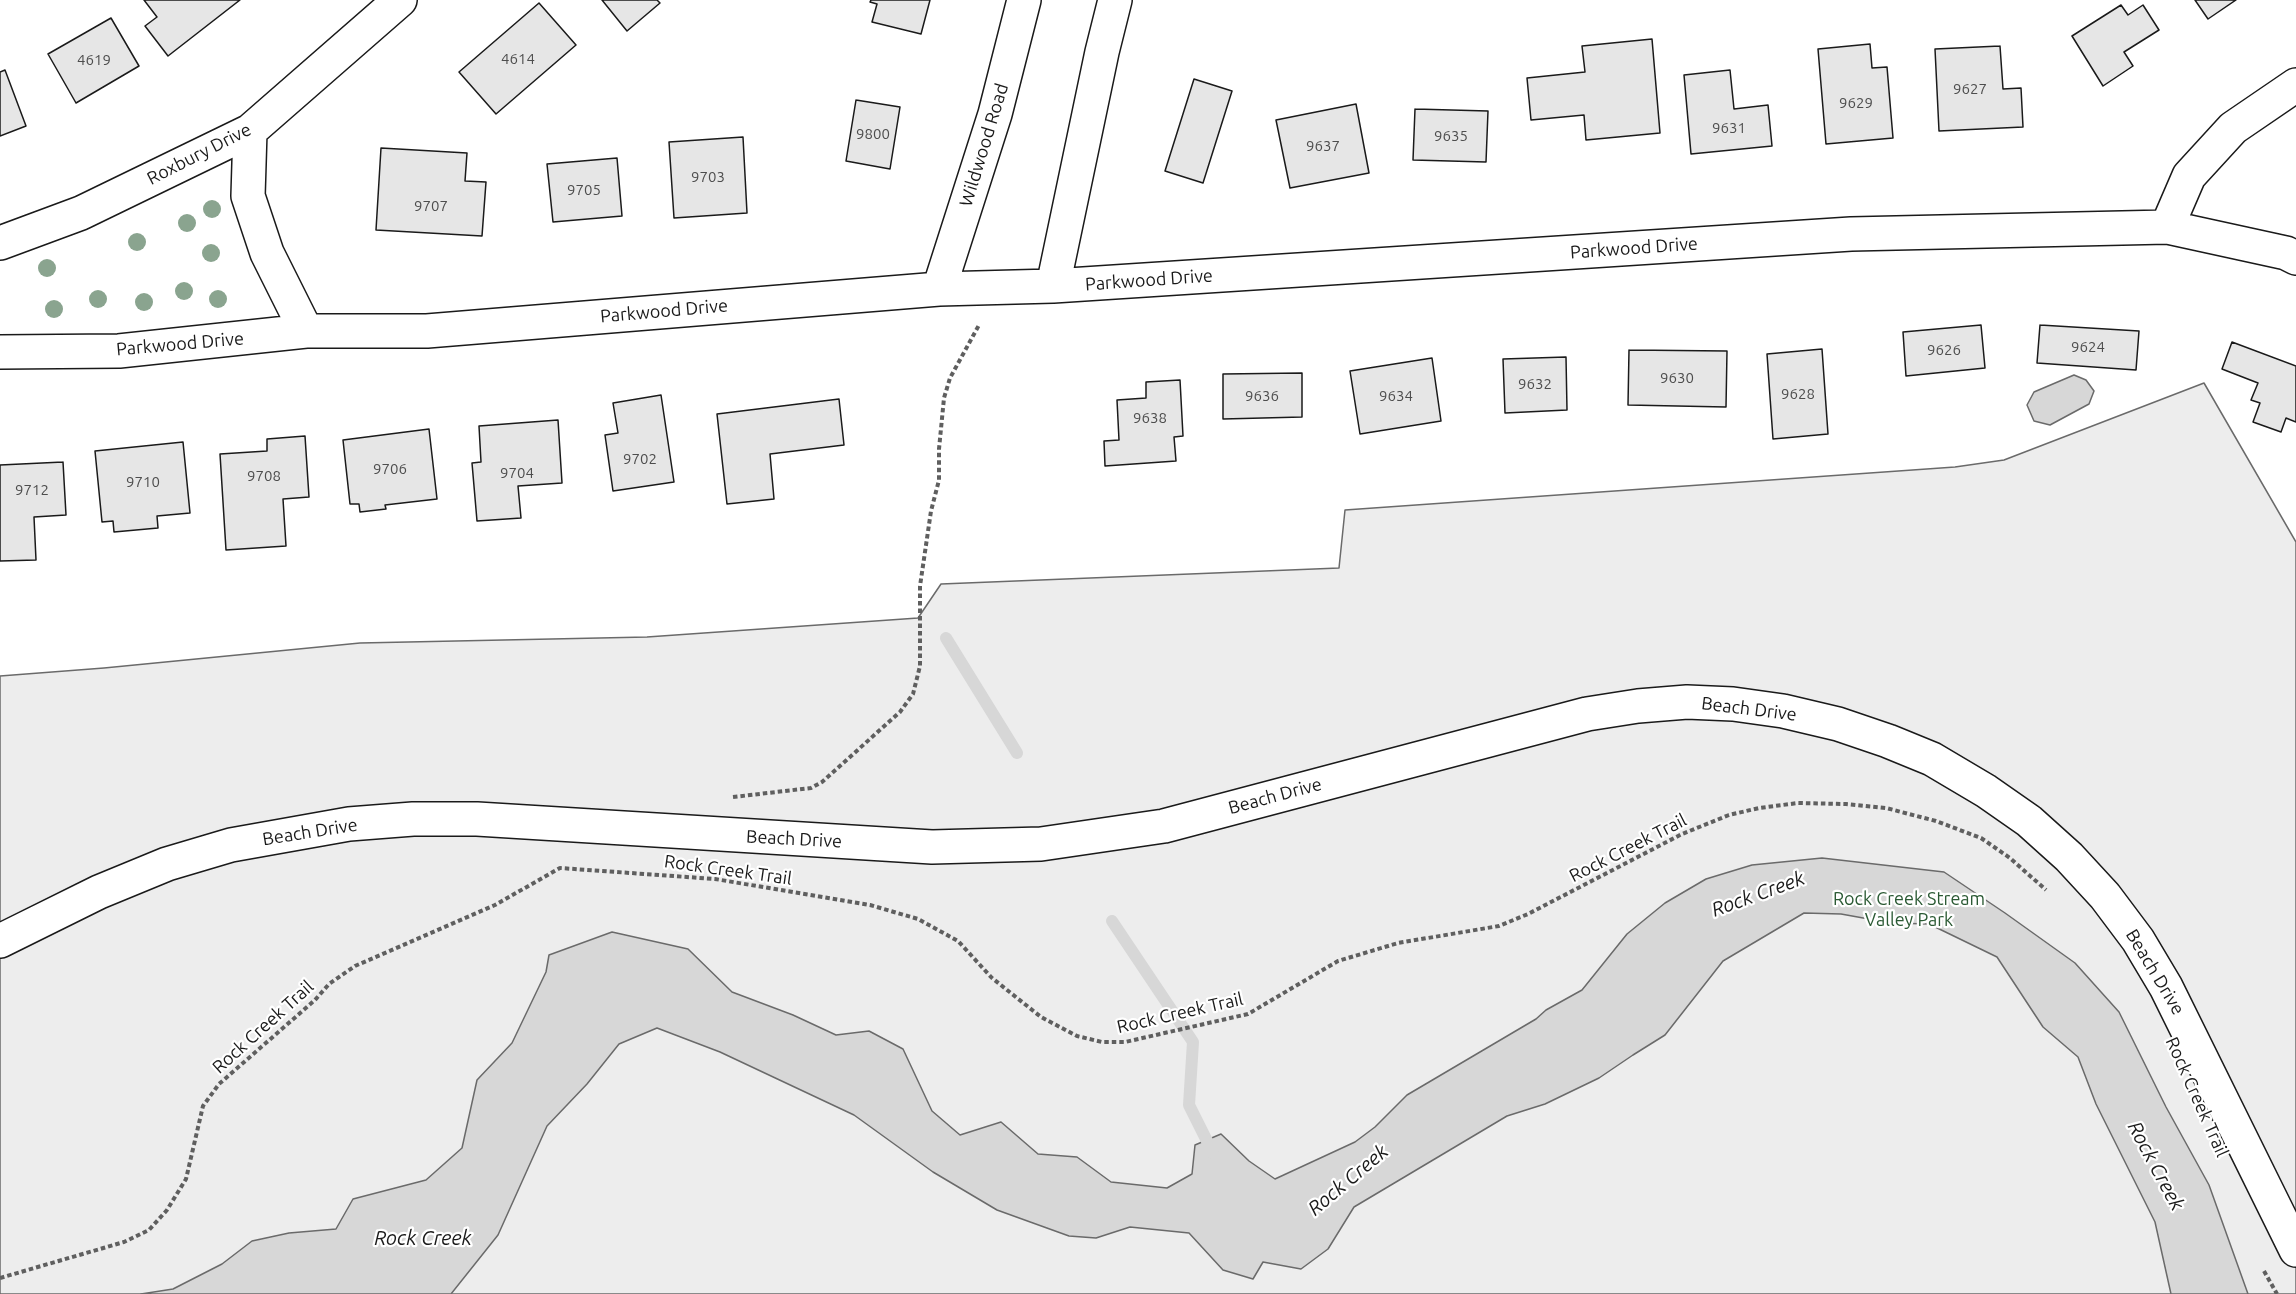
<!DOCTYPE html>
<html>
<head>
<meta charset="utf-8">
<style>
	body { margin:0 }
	canvas { display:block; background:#fff }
</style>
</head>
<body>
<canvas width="2296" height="1294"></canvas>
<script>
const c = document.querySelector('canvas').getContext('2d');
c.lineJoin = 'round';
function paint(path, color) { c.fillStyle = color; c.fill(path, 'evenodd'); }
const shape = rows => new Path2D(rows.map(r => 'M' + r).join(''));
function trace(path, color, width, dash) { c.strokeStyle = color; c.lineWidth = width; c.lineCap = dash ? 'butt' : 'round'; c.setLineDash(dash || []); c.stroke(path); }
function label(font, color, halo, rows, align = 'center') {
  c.font = font + ' Ubuntu,sans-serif'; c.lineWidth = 4.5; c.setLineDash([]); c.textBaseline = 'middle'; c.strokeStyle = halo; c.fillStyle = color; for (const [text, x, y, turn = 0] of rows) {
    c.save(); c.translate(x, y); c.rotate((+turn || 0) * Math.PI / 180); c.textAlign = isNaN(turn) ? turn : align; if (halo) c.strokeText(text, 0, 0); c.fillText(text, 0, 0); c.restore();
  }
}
const built = shape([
	[2204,383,2296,542,2296,1294,0,1294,0,676,104,668,360,643,647,637,918,618,941,584,1339,568,1345,510,1955,467,2004,460,2204,383]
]);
paint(built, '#ededed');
trace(built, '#6a6a6a', 1.5);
const water = shape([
	[2074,375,2086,380,2094,391,2089,404,2050,425,2034,421,2027,405,2034,392,2074,375],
	[1822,858,1944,872,2005,913,2075,963,2119,1012,2166,1107,2209,1185,2248,1294,2171,1294,2155,1222,2096,1104,2078,1057,2043,1027,1997,957,1929,924,1891,923,1841,914,1804,913,1723,961,1665,1035,1633,1055,1599,1078,1545,1104,1507,1116,1354,1207,1328,1249,1301,1269,1263,1262,1253,1279,1223,1270,1189,1233,1130,1227,1096,1238,1069,1236,997,1210,933,1172,854,1115,720,1052,657,1028,619,1044,587,1084,547,1126,498,1235,451,1294,141,1294,173,1289,222,1264,252,1241,289,1233,336,1229,353,1199,426,1180,462,1148,477,1080,512,1043,546,972,549,955,612,932,688,949,732,992,793,1015,836,1035,869,1031,903,1049,932,1111,960,1135,1001,1122,1038,1154,1077,1157,1111,1182,1167,1188,1192,1174,1195,1145,1221,1134,1249,1161,1275,1179,1355,1142,1375,1127,1407,1095,1536,1019,1546,1010,1582,990,1627,934,1665,903,1706,879,1752,865,1822,858]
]);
paint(water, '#d7d7d7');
trace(water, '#6a6a6a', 1.5);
trace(shape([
	[946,638,1017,753],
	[1112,921,1193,1042,1189,1105,1213,1153]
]), '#d7d7d7', 12);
const building = shape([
	[144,0,240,0,168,56,145,26,157,17,144,0],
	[602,0,657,0,660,3,627,31,602,0],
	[871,0,930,0,921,34,872,22,877,4,870,2,871,0],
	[2195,0,2236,0,2208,19,2195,0],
	[539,3,576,45,496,114,459,72,539,3],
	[2121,5,2128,15,2143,5,2159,30,2124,52,2133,66,2103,86,2072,36,2121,5],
	[111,18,139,66,76,103,48,54,111,18],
	[1652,39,1660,133,1586,140,1584,115,1531,120,1527,78,1585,72,1582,46,1652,39],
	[1870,44,1872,68,1887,67,1893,138,1826,144,1818,49,1870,44],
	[2000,46,2003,89,2021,88,2023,127,1939,131,1935,49,2000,46],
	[5,70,26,126,0,136,0,72,5,70],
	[1730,70,1734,109,1768,105,1772,146,1691,154,1684,75,1730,70],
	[1194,79,1232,91,1203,183,1165,171,1194,79],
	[856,100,900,107,890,169,846,161,856,100],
	[1356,104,1369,173,1290,188,1276,120,1356,104],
	[1415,109,1488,111,1486,162,1413,160,1415,109],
	[743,137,747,213,674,218,669,142,743,137],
	[381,148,467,153,465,181,486,182,482,236,376,230,381,148],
	[617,158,622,216,553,222,547,164,617,158],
	[1981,325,1985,368,1906,376,1903,332,1981,325],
	[2040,325,2139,331,2136,370,2037,363,2040,325],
	[2232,342,2296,366,2296,422,2286,418,2281,432,2253,422,2260,403,2251,400,2258,383,2222,369,2232,342],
	[1822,349,1828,434,1773,439,1767,354,1822,349],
	[1629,350,1727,351,1726,407,1628,405,1629,350],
	[1566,357,1567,410,1505,413,1503,359,1566,357],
	[1432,358,1441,421,1360,434,1350,371,1432,358],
	[1302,373,1302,417,1223,419,1223,374,1302,373],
	[1180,380,1183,436,1174,437,1176,461,1105,466,1104,441,1119,440,1117,400,1146,398,1146,382,1180,380],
	[661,395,674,482,613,491,605,435,618,433,613,403,661,395],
	[839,399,844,445,770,454,774,499,727,504,717,414,839,399],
	[558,420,562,483,518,486,521,518,477,521,472,463,481,462,479,426,558,420],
	[429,429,437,499,385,505,386,509,360,512,359,504,350,504,343,440,429,429],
	[305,436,309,497,283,499,286,546,226,550,220,454,267,451,267,439,305,436],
	[183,442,190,513,157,516,158,528,114,532,113,521,102,522,95,451,183,442],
	[63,462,66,515,34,517,36,560,0,561,0,465,63,462]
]);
paint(building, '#e6e6e6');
trace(building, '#1a1a1a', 1.5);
const minor = shape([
	[250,131,248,196,267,253,306,331],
	[2167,227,2189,176,2233,128,2296,85],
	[0,243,81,213,250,131,400,0],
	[1053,286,1102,52,1115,0],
	[939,289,995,114,1024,0],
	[0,352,119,351,306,331,427,331,939,289,1053,286,1851,234,2167,227,2286,253,2296,258],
	[0,941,99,892,167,864,231,845,349,824,413,819,477,819,932,847,1041,844,1164,826,1587,714,1638,706,1687,702,1733,704,1783,711,1838,724,1888,741,1932,759,1986,791,2029,821,2069,857,2105,896,2138,940,2166,987,2296,1250]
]);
trace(minor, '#1a1a1a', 36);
trace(shape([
	[733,797,811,788,822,782,900,712,913,694,920,666,920,586,931,511,939,480,939,449,944,398,950,378,979,325],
	[2264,1271,2277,1294],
	[0,1278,124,1242,149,1230,167,1210,186,1179,203,1106,219,1084,315,1000,329,984,355,966,495,905,560,868,715,879,870,905,918,919,958,941,992,978,1041,1017,1077,1036,1102,1042,1125,1042,1248,1014,1338,961,1398,943,1499,926,1528,914,1682,834,1729,815,1759,808,1798,803,1846,804,1886,808,1936,821,1981,838,2010,858,2046,890]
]), '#5f5f5f', 4, [4.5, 3]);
trace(minor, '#fff', 33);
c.fillStyle = '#8aa48f';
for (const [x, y] of [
	[212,209],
	[187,223],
	[137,242],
	[211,253],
	[47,268],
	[184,291],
	[98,299],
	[218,299],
	[144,302],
	[54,309]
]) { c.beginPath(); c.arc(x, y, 9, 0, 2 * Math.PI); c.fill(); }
label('15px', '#4d4d4d', null, [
	["4614",518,59],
	["4619",94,60],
	["9627",1970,89],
	["9629",1856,103],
	["9631",1729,128],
	["9800",873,134],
	["9635",1451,136],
	["9637",1323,146],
	["9703",708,177],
	["9705",584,190],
	["9707",431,206],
	["9624",2088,347],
	["9626",1944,350],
	["9630",1677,378],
	["9632",1535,384],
	["9628",1798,394],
	["9636",1262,396],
	["9634",1396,396],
	["9638",1150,418],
	["9702",640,459],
	["9706",390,469],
	["9704",517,473],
	["9708",264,476],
	["9710",143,482],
	["9712",32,490]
]);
label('18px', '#1a1a1a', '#fff', [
	["Wildwood Road",984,145,-73],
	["Roxbury Drive",199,154,-27],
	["Parkwood Drive",1634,248,-4],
	["Parkwood Drive",1149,280,-4],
	["Parkwood Drive",664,311,-5],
	["Parkwood Drive",180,344,-5],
	["Beach Drive",1749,709,7],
	["Beach Drive",1275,796,-15],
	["Beach Drive",310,832,-9],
	["Beach Drive",794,839,3],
	["Rock Creek Trail",1628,848,-27],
	["Rock Creek Trail",728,870,8],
	["Beach Drive",2155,972,59],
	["Rock Creek Trail",1180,1013,-13],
	["Rock Creek Trail",263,1027,-42],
	["Rock Creek Trail",2197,1097,66]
]);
label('18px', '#2b5a34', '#fff', [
	["Rock Creek Stream",1909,899],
	["Valley Park",1909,920]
]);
label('italic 20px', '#1a1a1a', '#fff', [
	["Rock Creek",1758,894,-20],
	["Rock Creek",2156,1166,62],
	["Rock Creek",1348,1180,-40],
	["Rock Creek",423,1238]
]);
</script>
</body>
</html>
